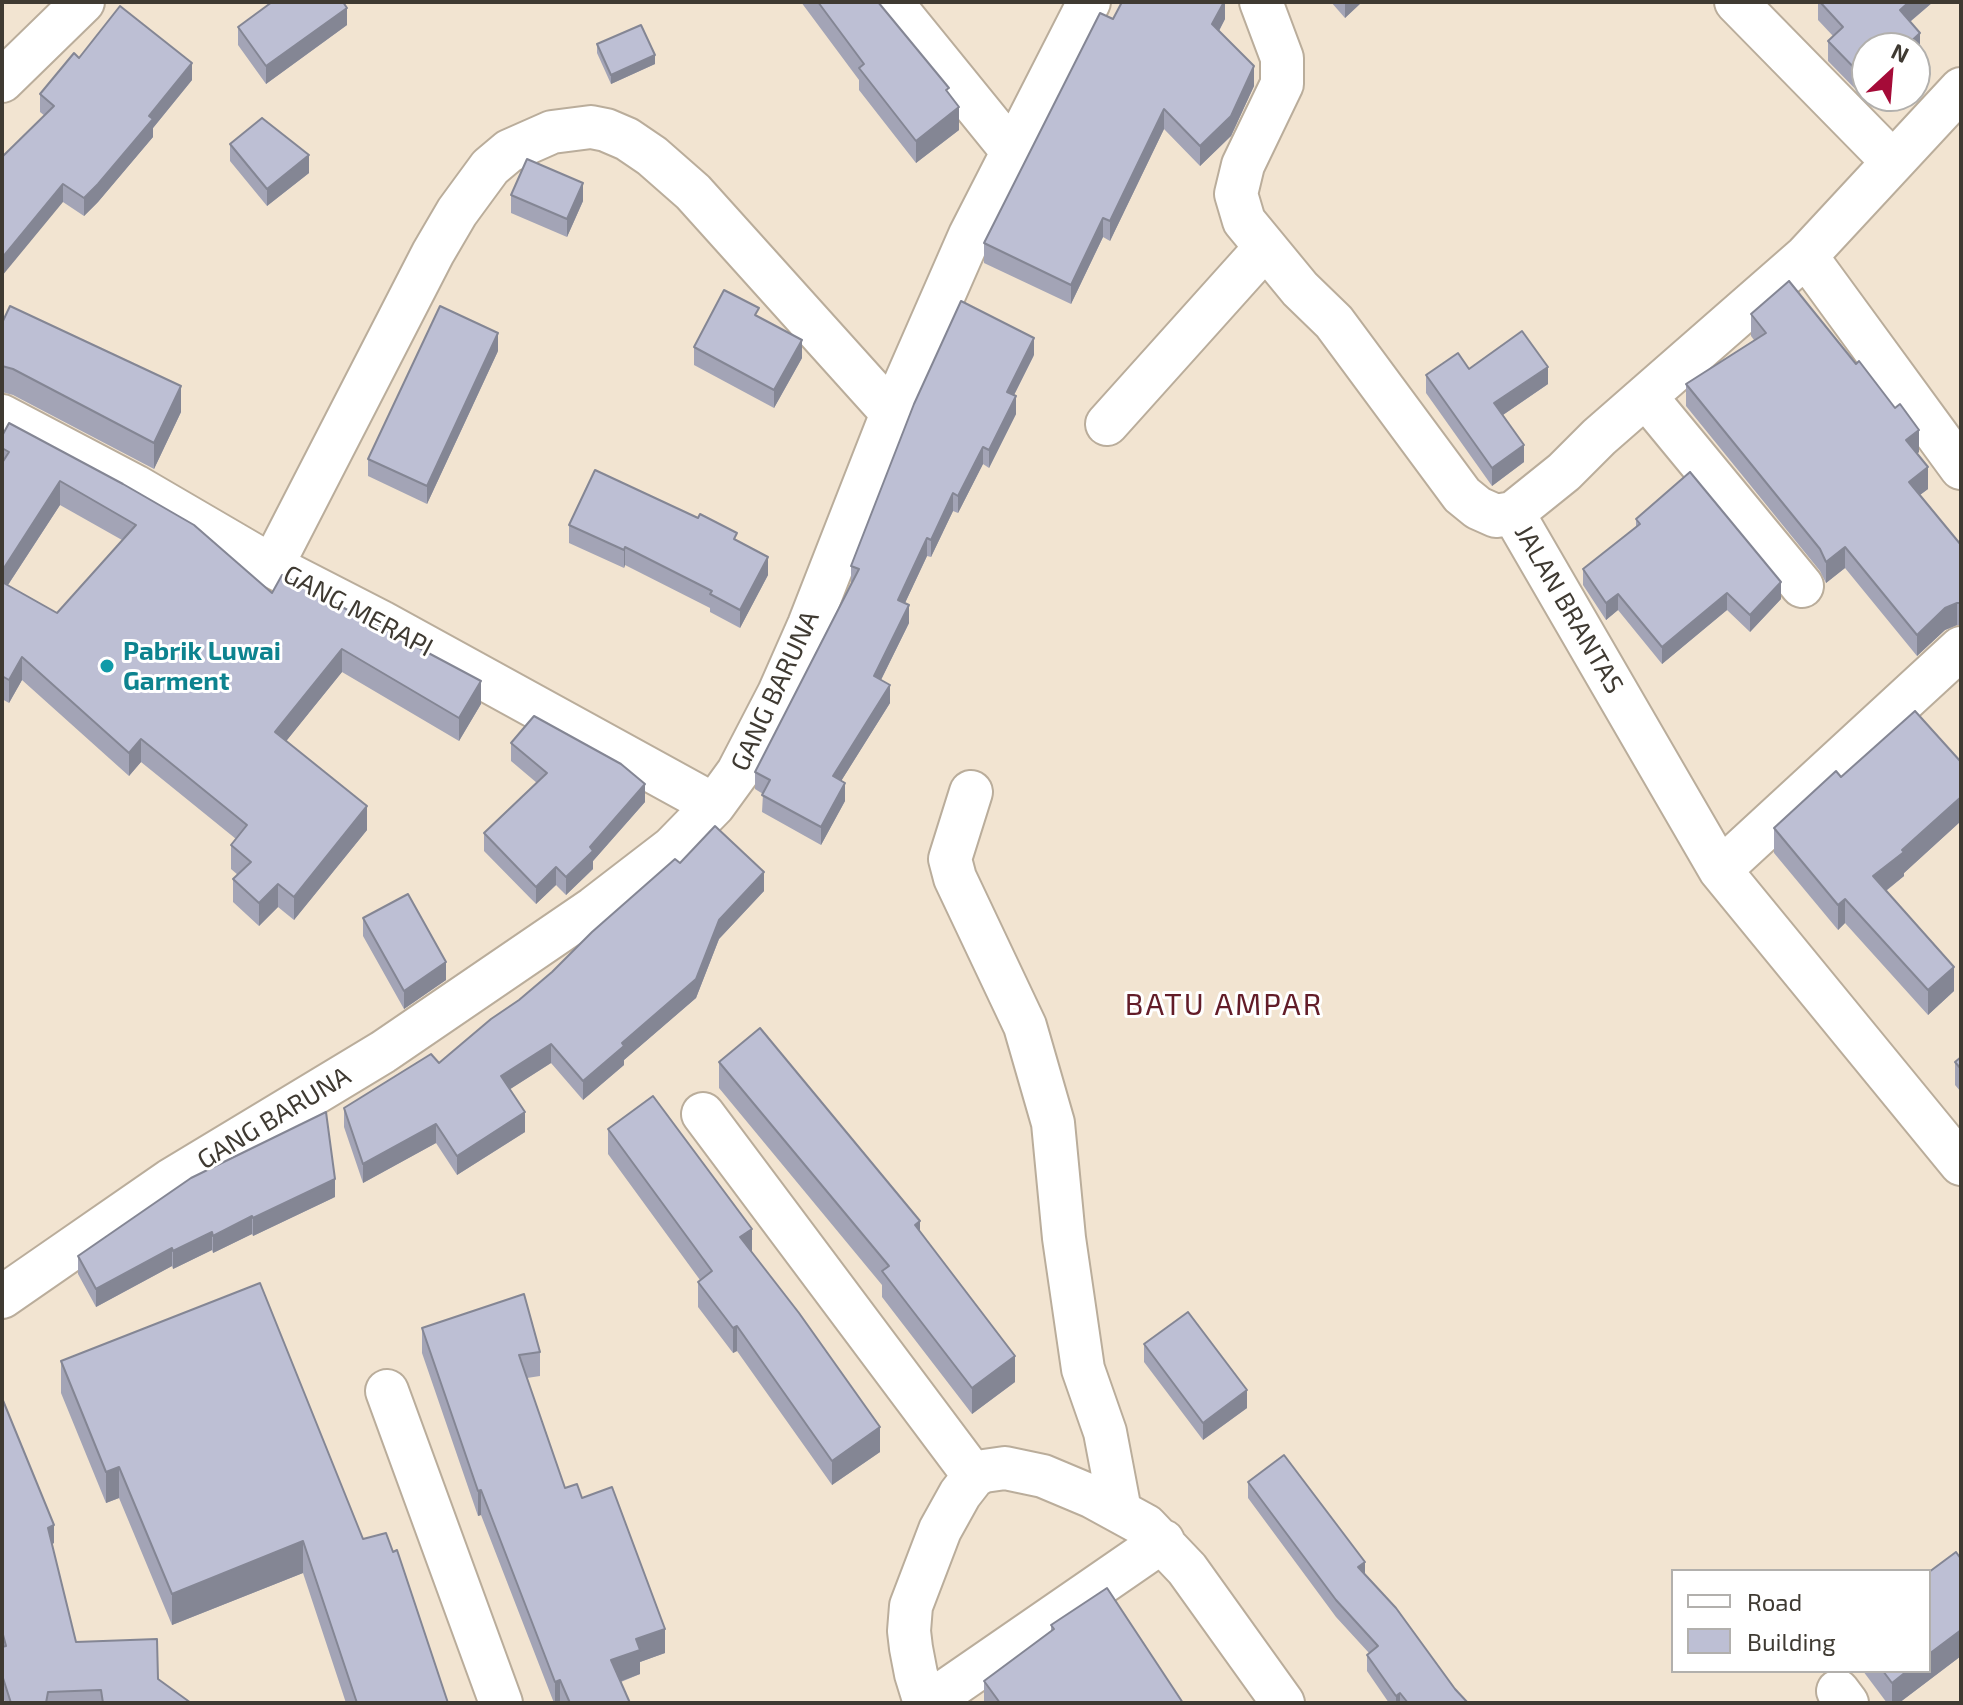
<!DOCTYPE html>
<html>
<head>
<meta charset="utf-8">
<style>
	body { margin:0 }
	#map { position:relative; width:1963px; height:1705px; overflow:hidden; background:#f2e4d1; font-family:"Exo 2",sans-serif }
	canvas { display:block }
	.frame { position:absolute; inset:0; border:4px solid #3f3a32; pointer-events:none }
	.legend { position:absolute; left:1671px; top:1569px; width:260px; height:104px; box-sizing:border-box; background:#fff; border:2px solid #b2b0ad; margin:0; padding:10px 14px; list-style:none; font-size:24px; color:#3f3a32 }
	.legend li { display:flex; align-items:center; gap:16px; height:40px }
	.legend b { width:40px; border:2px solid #b2b0ad }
	.north { position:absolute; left:1851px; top:32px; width:80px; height:80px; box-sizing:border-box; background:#fff; border:2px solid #b2b0ad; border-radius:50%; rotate:26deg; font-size:22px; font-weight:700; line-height:32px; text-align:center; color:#3f3a32 }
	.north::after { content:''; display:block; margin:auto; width:28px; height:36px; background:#a50b38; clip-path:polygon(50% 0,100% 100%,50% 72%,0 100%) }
</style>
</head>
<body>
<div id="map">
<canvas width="1963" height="1705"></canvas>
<div class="frame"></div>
<ul class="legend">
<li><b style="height:10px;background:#fff"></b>Road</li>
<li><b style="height:22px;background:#bdbfd4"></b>Building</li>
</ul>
<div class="north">N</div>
</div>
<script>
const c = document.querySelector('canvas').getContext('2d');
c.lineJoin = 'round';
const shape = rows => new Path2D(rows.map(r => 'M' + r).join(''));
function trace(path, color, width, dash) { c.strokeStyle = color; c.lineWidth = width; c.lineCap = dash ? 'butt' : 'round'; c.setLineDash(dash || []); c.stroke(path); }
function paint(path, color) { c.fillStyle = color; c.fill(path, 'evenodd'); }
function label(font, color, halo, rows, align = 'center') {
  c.font = font + ' "Exo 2",sans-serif'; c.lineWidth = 6; c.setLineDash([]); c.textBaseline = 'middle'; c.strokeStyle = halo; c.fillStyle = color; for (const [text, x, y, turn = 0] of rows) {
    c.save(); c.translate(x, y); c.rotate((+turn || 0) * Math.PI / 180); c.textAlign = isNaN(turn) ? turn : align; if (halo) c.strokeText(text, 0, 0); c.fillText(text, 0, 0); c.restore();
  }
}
const minor = shape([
	[891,2,1012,151],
	[1261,2,1282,58,1282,84,1243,165,1236,194,1244,221,1300,289,1334,322,1462,495,1478,508,1496,516,1513,513,1564,472,1599,437,1806,256,1961,89],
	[1736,2,1893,162],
	[2,81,83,2],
	[1806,256,1961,468],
	[1646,397,1802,586],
	[2,416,135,486,272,566,381,622,714,805],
	[1107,424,1265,248],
	[1513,513,1720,870,1961,1164],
	[272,566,433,253,457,212,490,167,509,151,552,132,591,127,606,130,627,139,652,156,693,192,892,413],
	[971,792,950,859,955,878,1025,1026,1053,1123,1064,1238,1083,1369,1105,1432,1120,1511],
	[1720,870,1961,648],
	[703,1114,974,1476],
	[2,1297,171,1180,383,1052,594,908,672,848,714,805,738,772,779,693,809,625,892,413,970,235,1089,2],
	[387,1391,501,1703],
	[1838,1691,1847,1703],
	[925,1703,916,1674,911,1648,909,1631,911,1606,940,1530,960,1494,974,1476,984,1471,1005,1468,1043,1476,1093,1497,1146,1526,1187,1569,1283,1703],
	[928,1703,1163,1541]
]);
trace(minor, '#baad9b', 46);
trace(minor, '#fff', 42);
paint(shape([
	[801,2,878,2,949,93,959,130,916,163,859,90,859,80],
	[1225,2,1225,19,1219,31,1254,86,1231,136,1200,166,1164,129,1110,241,1103,237,1071,304,984,263,984,243,1113,19],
	[1331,2,1362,2,1345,18],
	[1818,2,1933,2,1910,22,1920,53,1867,101,1828,61,1828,41,1833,36,1818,20],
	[347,25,266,84,238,45,238,27],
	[597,44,655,64,611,84,597,53],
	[79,58,192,80,153,128,153,137,98,202,84,216,63,202,45,116,40,112,40,94],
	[230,144,309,173,267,206,230,161],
	[511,195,583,201,567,237,511,213],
	[1751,314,1919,452,1917,454,1928,489,1920,495,1961,545,1961,625,1957,625,1945,630,1917,656,1845,568,1826,583,1820,571,1686,406,1686,384,1754,340,1751,336],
	[759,317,802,358,774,408,694,365,694,347],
	[2,323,181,412,154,469,13,395,2,392],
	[498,351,427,504,368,476,368,459],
	[1034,355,1014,395,1016,414,989,468,983,464,958,513,953,511,931,557,927,556,905,603,909,623,881,680,890,703,841,781,845,801,821,845,762,812,763,794,755,789,755,772,851,583,851,566],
	[1469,369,1548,384,1503,415,1524,462,1492,486,1426,393,1426,375],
	[2,436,272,593,481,704,459,741,342,672,286,741,367,830,294,920,278,907,259,926,233,902,233,879,238,875,231,869,231,845,236,839,141,762,129,776,22,680,9,703,2,699],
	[60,505,122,540,57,613,8,585],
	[1636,519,1781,599,1750,632,1727,610,1662,664,1618,610,1606,620,1583,585,1583,569,1636,527],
	[569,525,737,541,768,575,740,628,710,612,710,608,625,565,624,568,569,543],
	[511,743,645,802,593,861,593,869,566,895,556,885,536,904,484,851,484,833,537,783,511,761],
	[1961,762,1961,821,1904,873,1904,876,1886,891,1954,991,1928,1015,1845,923,1838,930,1774,853,1774,828,1841,777],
	[680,863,764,891,719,939,696,998,624,1060,624,1065,583,1100,551,1063,510,1089,525,1132,457,1175,436,1143,363,1183,344,1127,344,1108,439,1063,519,1000],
	[363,918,446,980,404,1009,363,936],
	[1961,1057,1961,1092,1955,1085,1955,1062],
	[719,1062,1015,1382,972,1414,882,1297,882,1285,719,1088],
	[608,1129,752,1252,880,1452,832,1485,737,1351,733,1353,698,1307,698,1282,700,1280,608,1154],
	[335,1197,253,1236,252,1234,213,1253,212,1250,173,1269,172,1266,96,1307,78,1274,78,1256],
	[422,1328,540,1352,540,1376,527,1378,565,1488,582,1498,665,1653,640,1662,640,1674,621,1682,630,1703,554,1703,481,1515,478,1516,422,1353],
	[1144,1344,1247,1408,1203,1440,1144,1362],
	[61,1361,363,1539,448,1703,346,1703,303,1573,172,1625,119,1498,106,1503,61,1393],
	[2,1398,54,1543,52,1544,76,1642,158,1679,191,1703,5,1703,2,1693],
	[1248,1482,1365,1574,1455,1689,1468,1703,1389,1703,1367,1671,1367,1655,1369,1653,1336,1617,1248,1498],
	[1051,1625,1183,1703,984,1703,984,1681,1051,1631],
	[1961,1656,1899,1703,1887,1703,1863,1671,1929,1671]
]), '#a3a4b6');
paint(shape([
	[1224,2,1225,2,1225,19,1212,44,1212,24],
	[1345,2,1362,2,1345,18],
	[1909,2,1933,2,1900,30,1900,10],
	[347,8,347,25,266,84,266,66],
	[1920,33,1920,53,1915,58,1915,48,1904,48],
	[655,55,655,64,611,84,611,75],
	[192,63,192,80,153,128,153,137,98,202,84,216,84,198],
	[1254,66,1254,86,1231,136,1200,166,1200,146],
	[959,107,959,130,916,163,916,141],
	[1164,109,1164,129,1110,241,1110,221],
	[309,155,309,173,267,206,267,189],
	[583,183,583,201,567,237,567,219],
	[63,184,63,202,2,276,2,258],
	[1103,218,1103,237,1071,304,1071,285],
	[498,333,498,351,427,504,427,486],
	[1034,338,1034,355,1007,409,1007,392],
	[802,340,802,358,774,408,774,390],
	[1548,367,1548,384,1494,421,1494,403],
	[181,386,181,412,154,469,154,443],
	[1016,396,1016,414,989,468,989,450],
	[1919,430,1919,452,1906,462,1906,440],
	[1524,445,1524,462,1492,486,1492,468],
	[983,447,983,464,958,513,958,496],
	[1928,467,1928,489,1909,503,1909,482],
	[60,481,60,505,2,594,2,571],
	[953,493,953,511,931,557,931,540],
	[927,538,927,556,898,618,898,600],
	[625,547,625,565,624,568,624,550],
	[1845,547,1845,568,1826,583,1826,562],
	[768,557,768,575,740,628,740,610],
	[1781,582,1781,599,1750,632,1750,615],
	[1727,593,1727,610,1662,664,1662,647],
	[1618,594,1618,610,1606,620,1606,603],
	[1957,603,1957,625,1945,630,1917,656,1917,635,1945,608],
	[909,605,909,623,874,694,874,676],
	[342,649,342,672,275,755,275,732],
	[22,657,22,680,9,703,9,680],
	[481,681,481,704,459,741,459,718],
	[890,685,890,703,833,794,833,776],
	[141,739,141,762,129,776,129,753],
	[845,783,845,801,821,845,821,827],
	[645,784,645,802,593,861,593,869,566,895,566,877,590,847],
	[1961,797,1961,821,1904,873,1904,876,1873,901,1873,876],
	[367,806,367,830,294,920,294,897],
	[556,867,556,885,536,904,536,887],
	[764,872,764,891,719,939,696,998,624,1060,624,1065,583,1100,583,1081,622,1043,719,920],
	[278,884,278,907,259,926,259,903],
	[1845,899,1845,923,1838,930,1838,905],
	[446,962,446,980,404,1009,404,991],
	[1954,967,1954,991,1928,1015,1928,990],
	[551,1044,551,1063,501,1095,501,1076],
	[525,1112,525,1132,457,1175,457,1156],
	[436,1124,436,1143,363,1183,363,1164],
	[335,1179,335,1197,253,1236,253,1218],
	[252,1216,252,1234,213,1253,213,1236],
	[920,1221,920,1247,915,1225],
	[752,1229,752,1253,740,1237],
	[212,1232,212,1250,173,1269,173,1251],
	[172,1248,172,1266,96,1307,96,1289],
	[737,1326,737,1351,733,1353,733,1328],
	[1015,1356,1015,1382,972,1414,972,1388],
	[1247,1390,1247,1408,1203,1440,1203,1423],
	[880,1427,880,1452,832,1485,832,1461],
	[119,1467,119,1498,106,1503,106,1472],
	[481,1490,481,1515,478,1516,478,1491],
	[54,1525,54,1543,48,1546,48,1528],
	[303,1541,303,1573,172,1625,172,1594],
	[1365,1562,1365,1579,1358,1567],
	[665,1629,665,1653,640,1662,640,1674,611,1685,611,1660,636,1639],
	[1961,1630,1961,1656,1899,1703,1892,1703,1892,1683,1907,1671,1929,1671,1929,1654],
	[560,1680,560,1703,555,1703,555,1682],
	[1400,1693,1400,1703,1396,1703,1396,1696]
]), '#848694');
const building = shape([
	[272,2,343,2,347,8,266,66,238,27,272,2],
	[818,2,878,2,949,88,946,90,959,107,916,141,859,68,864,64,818,2],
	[1122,2,1224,2,1212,24,1254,66,1231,116,1200,146,1164,109,1110,221,1103,218,1071,285,984,243,1100,13,1113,19,1122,2],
	[1820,2,1909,2,1900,10,1920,33,1904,48,1867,48,1867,81,1828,41,1843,27,1820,2],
	[120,6,192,63,149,116,153,119,98,184,84,198,63,184,2,258,2,157,54,106,40,94,74,53,79,58,120,6],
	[641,25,655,55,611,75,597,44,641,25],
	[262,118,309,155,267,189,230,144,262,118],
	[527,159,583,183,567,219,511,195,527,159],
	[1789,281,1856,364,1859,361,1895,408,1900,404,1919,430,1906,440,1928,467,1909,482,1961,545,1961,603,1957,603,1945,608,1917,635,1845,547,1826,562,1820,549,1686,384,1766,333,1751,314,1789,281],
	[724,290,759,308,755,315,802,340,774,390,694,347,724,290],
	[961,301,1034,338,1007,392,1016,396,989,450,983,447,958,496,953,493,931,540,927,538,898,600,909,605,874,676,890,685,833,776,845,783,821,827,762,795,770,780,755,772,859,569,851,566,914,404,961,301],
	[10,306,181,386,154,443,13,369,2,366,2,323,10,306],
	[440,306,498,333,427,486,368,459,440,306],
	[1522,331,1548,367,1494,403,1524,445,1492,468,1426,375,1458,353,1469,369,1522,331],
	[9,423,123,484,194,525,272,593,282,575,481,681,459,718,342,649,275,732,367,806,294,897,278,884,259,903,233,879,251,862,231,845,247,825,141,739,129,753,22,657,9,680,2,676,2,582,57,613,136,525,60,481,2,571,2,463,9,452,2,448,2,436,9,423],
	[595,470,698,518,700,514,737,533,734,539,768,557,740,610,710,594,712,591,625,547,624,550,569,525,595,470],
	[1690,472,1781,582,1750,615,1727,593,1662,647,1618,594,1606,603,1583,569,1640,524,1636,519,1690,472],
	[1915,711,1961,762,1961,797,1902,850,1904,852,1873,876,1954,967,1928,990,1845,899,1838,905,1774,828,1836,771,1841,777,1915,711],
	[534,716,621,764,645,784,590,847,593,851,566,877,556,867,536,887,484,833,547,773,511,743,534,716],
	[715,826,764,872,719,920,696,979,622,1043,624,1046,583,1081,551,1044,501,1076,525,1112,457,1156,436,1124,363,1164,344,1108,431,1054,439,1063,491,1019,519,1000,552,972,592,932,675,859,680,863,715,826],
	[408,894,446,962,404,991,363,918,408,894],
	[760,1028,920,1221,915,1225,1015,1356,972,1388,882,1271,889,1266,719,1062,760,1028],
	[1961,1057,1961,1069,1955,1062,1961,1057],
	[653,1096,752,1229,740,1237,799,1313,880,1427,832,1461,737,1326,733,1328,698,1282,712,1271,608,1129,653,1096],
	[326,1112,335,1179,253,1218,252,1216,213,1236,212,1232,173,1251,172,1248,96,1289,78,1256,191,1178,326,1112],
	[260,1283,363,1539,386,1533,393,1552,397,1550,448,1703,357,1703,303,1541,172,1594,119,1467,106,1472,61,1361,260,1283],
	[524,1294,540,1352,519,1355,565,1488,577,1484,582,1498,612,1487,665,1629,636,1639,640,1650,611,1660,630,1703,570,1703,560,1680,555,1682,481,1490,478,1491,422,1328,524,1294],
	[1188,1312,1247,1390,1203,1423,1144,1344,1188,1312],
	[2,1398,54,1525,48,1528,76,1642,157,1639,158,1679,191,1703,103,1703,101,1690,48,1692,46,1703,11,1703,2,1675,2,1647,6,1646,2,1631,2,1398],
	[1284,1455,1365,1562,1358,1567,1396,1608,1455,1689,1468,1703,1408,1703,1400,1693,1396,1696,1367,1655,1378,1646,1336,1600,1248,1482,1284,1455],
	[1956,1552,1961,1559,1961,1630,1929,1654,1929,1572,1956,1552],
	[1107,1588,1183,1703,1000,1703,984,1681,1054,1629,1051,1625,1107,1588],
	[1883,1671,1907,1671,1892,1683,1883,1671]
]);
paint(building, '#bdbfd4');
trace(building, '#848694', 2);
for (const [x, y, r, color] of [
	[107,666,8,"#0f9aa8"]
]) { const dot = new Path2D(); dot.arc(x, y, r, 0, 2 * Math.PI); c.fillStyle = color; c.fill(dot); trace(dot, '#fff', 3); }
label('26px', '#3f3a32', '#fff', [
	["JALAN BRANTAS",1569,609,60],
	["GANG MERAPI",358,611,28],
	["GANG BARUNA",775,691,-65],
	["GANG BARUNA",274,1118,-31]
]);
label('bold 26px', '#0d838f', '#fff', [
	["Pabrik Luwai",123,651],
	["Garment",123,681]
], 'left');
c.letterSpacing = '2px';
label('30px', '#621c28', '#fff', [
	["BATU AMPAR",1224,1005]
]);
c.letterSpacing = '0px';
</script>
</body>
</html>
